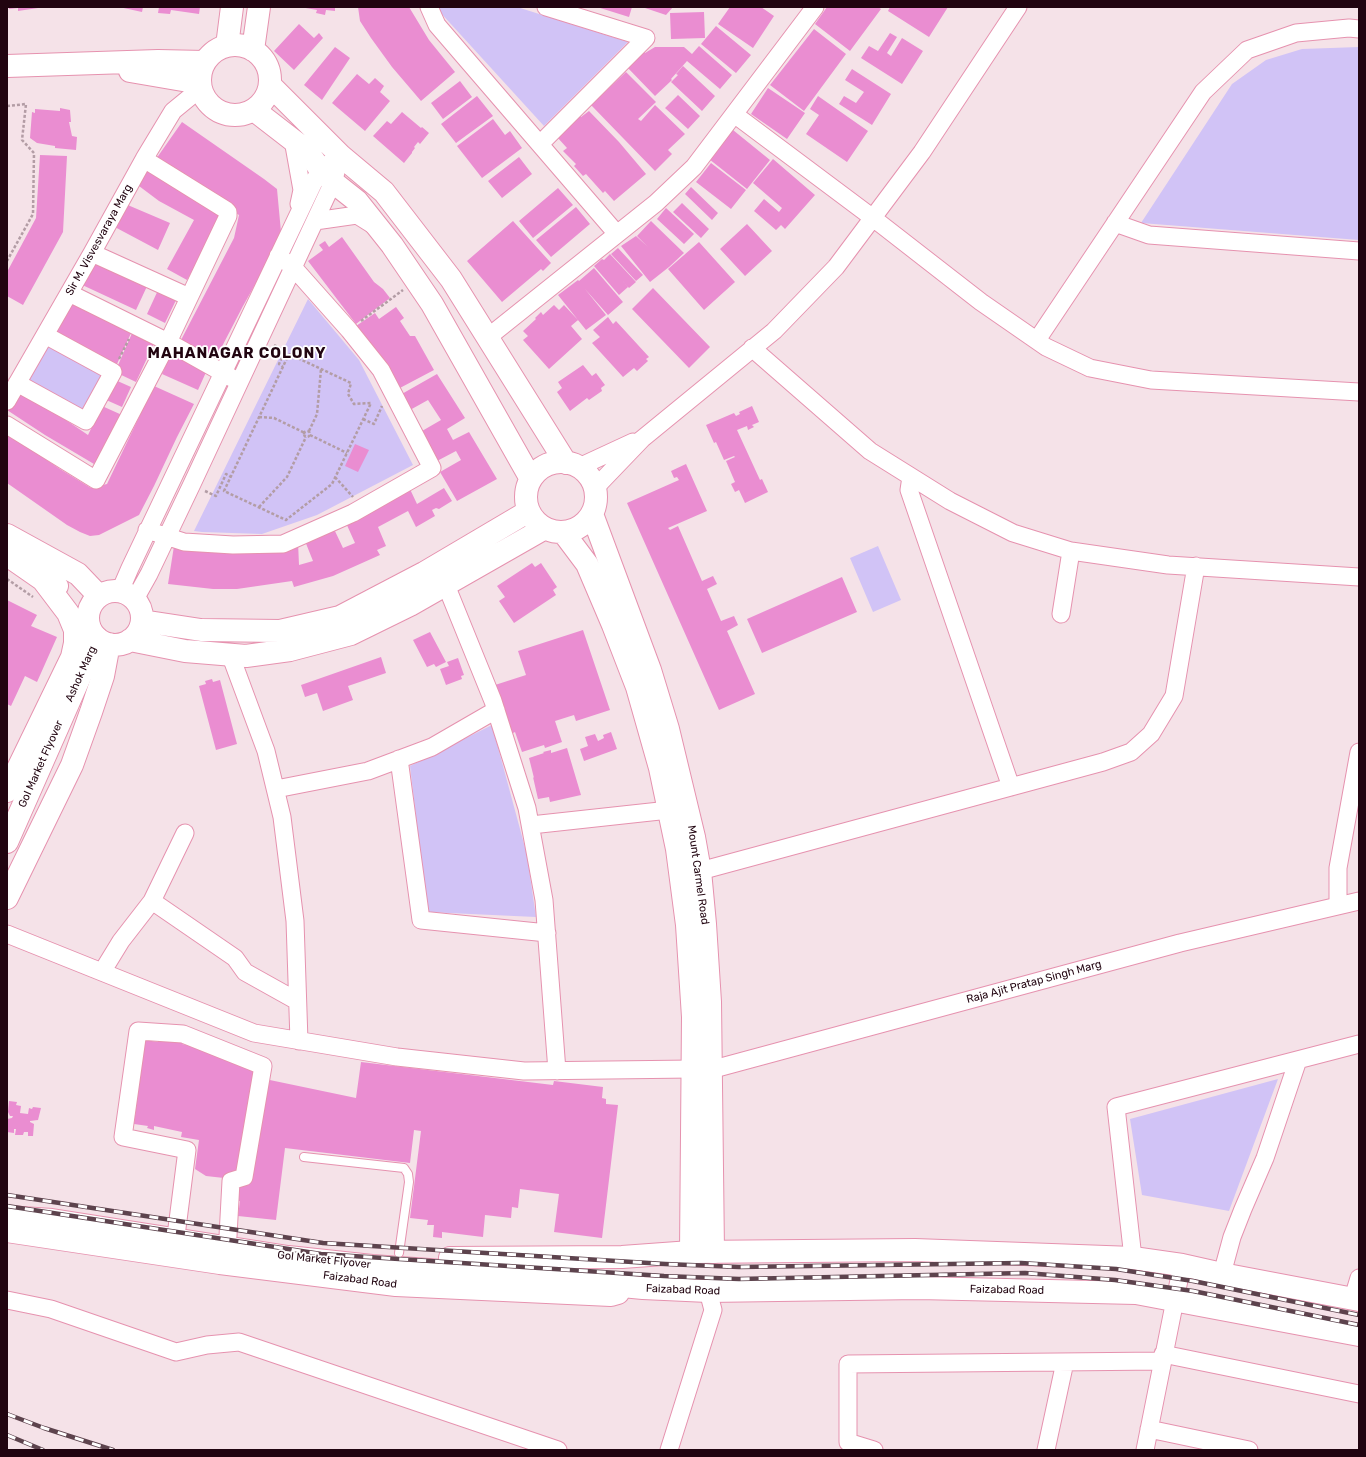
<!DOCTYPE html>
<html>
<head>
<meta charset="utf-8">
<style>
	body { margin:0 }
	#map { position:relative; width:1366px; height:1457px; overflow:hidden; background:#f5e2e8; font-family:Rubik,sans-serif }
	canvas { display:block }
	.frame { position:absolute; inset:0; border:8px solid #210410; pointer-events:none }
</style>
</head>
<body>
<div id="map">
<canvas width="1366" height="1457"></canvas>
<div class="frame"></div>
</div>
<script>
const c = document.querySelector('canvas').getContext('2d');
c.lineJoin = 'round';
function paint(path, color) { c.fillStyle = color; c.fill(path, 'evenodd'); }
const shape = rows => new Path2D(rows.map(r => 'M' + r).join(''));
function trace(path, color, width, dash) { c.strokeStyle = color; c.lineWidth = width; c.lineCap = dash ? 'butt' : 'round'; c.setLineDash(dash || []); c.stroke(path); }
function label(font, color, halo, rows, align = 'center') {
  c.font = font + ' Rubik,sans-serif'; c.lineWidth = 3.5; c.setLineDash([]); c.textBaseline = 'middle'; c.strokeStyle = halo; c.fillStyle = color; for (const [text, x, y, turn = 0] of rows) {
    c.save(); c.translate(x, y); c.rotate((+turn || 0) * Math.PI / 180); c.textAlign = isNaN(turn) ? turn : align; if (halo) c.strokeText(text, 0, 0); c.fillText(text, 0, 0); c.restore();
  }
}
paint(shape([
	[438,7,517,7,628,42,544,126,439,11],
	[1359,47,1359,240,1141,223,1232,84,1266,60,1302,49],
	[308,299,359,360,413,465,317,515,262,534,202,532,194,531],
	[50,340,109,373,85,418,25,385],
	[878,546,901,600,873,612,850,558],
	[492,725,527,855,536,917,427,912,410,766],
	[1278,1079,1229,1211,1142,1195,1130,1119]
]), '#d1c3f6');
paint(shape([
	[9,7,38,7,38,8,18,11,18,8,9,9],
	[119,7,143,7,142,12],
	[159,7,200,7,199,14,171,10,170,14,158,13],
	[300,7,335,7,335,11,326,10,325,15,316,13,317,10],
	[358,7,409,7,429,40,455,72,421,101,392,67,371,38,360,21],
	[597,7,632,7,629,17],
	[642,7,673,7,666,15],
	[730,7,761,7,774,16,753,48,718,24],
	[827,7,878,7,881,9,850,51,815,24],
	[890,7,948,7,929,37,888,11],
	[704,12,705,38,671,39,670,13],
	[299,24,314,38,319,33,323,38,294,70,274,51],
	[716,26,751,55,736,73,701,44],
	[814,29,846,54,804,111,770,85],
	[890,33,897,37,887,53,891,56,902,38,923,51,902,84,861,58,869,46,878,51],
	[699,46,732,75,720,89,687,61,671,79,672,80,655,96,626,66,642,50,645,53,655,47,684,47,692,54],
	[335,47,350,58,322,100,304,85],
	[683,66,715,96,702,111,671,82,678,75,676,74],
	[852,69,891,94,872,125,839,104,844,96,856,103,864,92,845,80],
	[626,72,656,102,638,119,641,121,655,105,685,134,668,150,672,154,655,171,591,105],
	[357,74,369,84,375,78,384,86,380,92,390,101,365,131,332,103],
	[460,81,472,97,443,119,431,103],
	[768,88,805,113,787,139,751,114],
	[678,95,700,116,688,129,665,108],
	[477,96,493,116,456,143,441,124],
	[818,96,868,131,847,162,806,134,819,115,810,109],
	[60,108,70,110,71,122,69,122,72,136,77,137,76,150,55,148,55,146,37,143,30,138,32,112,35,113,35,109,60,111],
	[589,111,619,142,646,174,614,201,605,191,603,193,586,174,583,176,574,166,576,164,563,151,567,148,557,137,580,116,581,117],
	[402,112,421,128,422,127,429,133,420,144,418,142,414,147,415,148,412,152,412,153,404,163,373,136,387,121,391,124],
	[493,119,505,135,510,131,522,148,482,178,457,146],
	[182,122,264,179,277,189,281,232,279,242,243,306,216,358,181,340,234,238,239,215,156,159],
	[733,130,770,160,747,189,709,159],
	[40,155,67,156,63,232,23,305,7,296,7,272,36,218],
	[519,157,532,174,502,198,488,181],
	[773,159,815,195,785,229,781,225,776,230,754,211,764,199,779,212,782,208,753,183],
	[711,163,746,190,731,209,696,182],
	[146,165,225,212,187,280,167,269,194,220,159,201,135,183],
	[691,187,718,213,712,220,685,194],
	[558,188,573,205,533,238,519,221],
	[123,203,170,223,158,250,111,225],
	[682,203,709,229,701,238,673,212],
	[576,207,590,224,551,257,536,240],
	[666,208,694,234,684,244,657,219],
	[513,221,551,263,543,271,541,269,502,302,467,261],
	[651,221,684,253,669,267,650,282,621,246,636,236,648,247,637,236],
	[747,224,772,251,745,276,720,249],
	[342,237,374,282,383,289,390,298,356,324,308,261,323,250,319,245,325,241,329,247],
	[699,242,735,282,704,310,668,269],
	[618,248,643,275,636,281,611,254],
	[610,254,636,282,629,288,620,278,628,287,619,295,594,266,602,259,604,260],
	[93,257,149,282,136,310,78,283],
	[594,268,623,302,608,315,585,289,606,315,586,330,558,295,578,280,579,281],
	[159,288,178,296,165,323,147,314],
	[653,288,710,347,689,368,632,309],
	[67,301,132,331,117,364,51,334],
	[554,305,559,310,564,305,578,320,571,326,582,339,549,369,523,340,528,336,523,331,536,319,535,318,541,312,543,315],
	[396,307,404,318,400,321,410,336,415,336,434,370,398,389,356,326,375,313,379,319],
	[608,317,613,324,616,321,649,357,646,359,648,361,637,371,634,368,623,377,592,343,600,337,593,330],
	[133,331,155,341,136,382,115,372],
	[171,354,207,370,198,390,162,374],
	[583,365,592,376,596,373,605,385,601,388,602,391,589,400,587,398,570,411,557,392,562,388,558,382],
	[437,374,465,418,447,429,453,440,469,432,497,479,457,501,440,472,461,460,456,451,437,461,422,431,441,420,428,400,410,410,400,395],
	[113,379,131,387,122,407,104,399],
	[154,386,194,404,177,437,154,486,139,515,99,535,90,536,80,532,67,525,7,483,7,433,60,469,91,488,107,484],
	[20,389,88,435,102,406,122,415,109,441,94,464,45,435,7,410],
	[752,406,759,422,752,425,754,427,748,430,747,426,737,430,760,480,762,479,768,492,745,503,739,490,735,492,731,484,735,482,726,461,735,457,734,456,724,460,716,442,714,443,706,425,734,413,736,416,740,414,739,412],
	[355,444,369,450,358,472,345,466],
	[686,464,707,511,668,528,670,530,678,526,702,581,713,576,717,584,707,589,721,621,734,616,738,625,727,631,755,694,719,710,627,503,679,480,677,477,674,478,671,471],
	[409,487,417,504,444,488,452,501,439,509,436,508,432,510,435,516,416,527,408,511,378,527,386,546,377,550,380,555,333,576,294,587,292,581,237,589,213,589,168,584,174,546,298,542,299,565,313,561,305,541,334,529,343,548,355,543,346,523],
	[532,563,535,567,541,563,557,587,553,590,556,595,514,623,499,601,505,597,497,586],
	[842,577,857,612,762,653,747,619],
	[7,600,37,615,31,626,57,637,37,682,25,676,11,706,7,704],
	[583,630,610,710,576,721,574,715,555,721,562,742,545,748,544,745,522,752,515,732,511,734,495,685,526,675,518,651],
	[430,632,446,662,436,667,434,664,427,667,413,640],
	[381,657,386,673,348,686,353,700,323,711,317,693,305,697,301,685],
	[458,658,464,675,461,676,462,679,446,685,440,669,449,666,447,662],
	[212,679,213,682,220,680,237,744,216,750,199,686,206,684,205,681],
	[611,732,617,749,584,761,580,749,588,746,585,737,595,734,598,741,604,738,603,735],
	[567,748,581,795,550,802,549,797,538,799,533,777,534,778,529,758,544,753,543,752,551,750,551,753],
	[159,1036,183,1038,182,1044,209,1049,259,1072,241,1172,233,1171,233,1179,206,1176,195,1169,199,1140,181,1137,182,1132,154,1126,154,1130,147,1128,148,1126,134,1124,145,1040,158,1042],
	[361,1062,553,1085,554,1081,603,1087,602,1098,606,1099,606,1104,618,1105,602,1238,554,1232,559,1194,520,1189,518,1208,512,1207,511,1218,485,1215,483,1237,442,1232,442,1238,433,1237,434,1225,427,1225,428,1220,410,1218,421,1131,414,1130,410,1163,285,1148,276,1220,238,1216,240,1201,235,1201,237,1182,250,1184,265,1079,356,1098],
	[9,1101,17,1102,16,1105,21,1106,20,1113,28,1114,29,1108,32,1109,33,1107,41,1108,38,1120,30,1121,30,1122,34,1124,33,1136,28,1136,28,1132,24,1132,23,1135,15,1135,16,1129,14,1129,14,1133,7,1132,7,1119,12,1118,13,1116,10,1116,8,1112]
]), '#ea8dd1');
const lane = shape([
	[304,1157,404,1168,408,1174,409,1182,399,1253]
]);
const street = shape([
	[429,7,437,25,617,234],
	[734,114,873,218,981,302,1046,347,1090,368,1151,380,1359,392],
	[293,140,302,190,299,204],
	[540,144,646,38,546,7],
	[315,221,357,215,373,225],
	[1115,223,1149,235,1359,251],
	[92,253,189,297],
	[69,293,168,342,232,378],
	[487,338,656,203,694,167,815,7],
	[1037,340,1203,92,1247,50,1296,33,1349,28,1359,29],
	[752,348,870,451,950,501,1013,533,1071,551,1168,565,1359,577],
	[17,383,86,421,113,372,45,335],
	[7,401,92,253,144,159,173,111,201,88],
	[7,425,96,480,168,342,228,216,228,212,226,210,144,159],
	[579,467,633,442],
	[911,477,909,490,1011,787],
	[595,488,642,439,774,331,836,267,922,152,1018,7],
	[147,530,184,542,233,545,283,544,353,513,432,468,381,370,349,330,293,267,278,256],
	[446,585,493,701,527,808,544,900,557,1071],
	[120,591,130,568,320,169,341,156],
	[135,599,149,574,192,484,333,182,336,172],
	[1061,614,1071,551],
	[230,654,266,751,282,817,295,921,299,1041],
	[399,759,421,920,547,933],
	[276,789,368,771,432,747,496,710],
	[531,825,669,810],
	[689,874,1103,762,1131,752,1151,734,1174,696,1196,566],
	[152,901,235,958,245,972,297,1001],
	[1338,906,1338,868,1359,752],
	[7,934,254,1033,397,1057,524,1071,693,1069],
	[102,972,121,941,152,901,185,833],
	[710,1070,1180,943,1359,901],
	[177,1228,187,1150,123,1137,138,1031,183,1034,263,1066,244,1177,231,1181,228,1236],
	[1133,1258,1116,1107,1359,1044],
	[1222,1274,1232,1237,1243,1209,1265,1158,1298,1060],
	[1353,1298,1359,1278],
	[7,1300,51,1309,176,1352,207,1345,239,1342,558,1450],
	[1163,1354,1359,1394],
	[1149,1429,1249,1450],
	[669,1450,713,1310,708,1291],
	[874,1450,848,1442,848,1364,1162,1361],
	[1046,1450,1065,1362],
	[1145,1450,1182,1265]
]);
const secondary = shape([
	'200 80a35 35 0 1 1 70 0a35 35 0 1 1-70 0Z',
	[227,46,232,7],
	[253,50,259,7],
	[7,66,158,61,205,62],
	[130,71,200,83],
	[270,85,341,156,384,192,451,279,566,463],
	[254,110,307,151,320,169,333,182,357,201,392,245,432,304,531,479],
	'526 497a35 35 0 1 1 70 0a35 35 0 1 1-70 0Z',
	[592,514,650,670,668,729,694,837,700,871,705,924,710,1002,713,1252],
	[563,532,587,564,613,625,637,687,660,768,677,849,687,925,693,1017,691,1252],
	[7,535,78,574,99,596],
	[7,555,43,580,57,586],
	'88 618a27 27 0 1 1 54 0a27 27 0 1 1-54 0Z',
	[142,621,201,630,280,631,340,617,424,573,529,511],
	[130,640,185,651,246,656,290,650,351,634,410,605,545,528],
	[7,791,72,657,75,643,75,630,68,613,43,580],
	[7,898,72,765,91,712,103,676,109,644],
	[7,1231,220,1263,396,1285,611,1295,618,1293]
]);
const primary = shape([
	[7,842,97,638],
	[7,1217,52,1220,288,1257,372,1266,529,1277,643,1288,708,1291,919,1288,1136,1293,1359,1335],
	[450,1258,622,1257,691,1252,915,1250,1133,1258,1182,1265,1222,1274,1359,1300]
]);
trace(lane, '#e692af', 10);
trace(street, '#e692af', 19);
trace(secondary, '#e692af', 24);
trace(primary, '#e692af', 24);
trace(shape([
	[7,106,26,104,22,140,34,153,33,214,7,261],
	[361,321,403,290],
	[274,345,285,351,279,364,283,367],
	[289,354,351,383,348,394,354,404,371,403,332,484,286,520,224,491,289,354],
	[119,359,129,339],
	[259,417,274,418,305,433],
	[363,419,374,424,382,406],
	[309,431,317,414,321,369],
	'304 434a3 3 0 1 1 6 0a3 3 0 1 1-6 0Z',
	[310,435,347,453],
	[335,477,353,497],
	[205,491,216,496,226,474,231,477],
	[259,507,287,477,306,437],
	[7,579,33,597]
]), '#b39da5', 2.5, [3, 2]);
trace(lane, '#fff', 8);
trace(street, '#fff', 17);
trace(secondary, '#fff', 22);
trace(primary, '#fff', 22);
const rail = shape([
	[7,1195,323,1243,665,1264,739,1267,1021,1263,1116,1269,1193,1281,1359,1315],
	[7,1206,321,1254,664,1276,739,1279,1025,1273,1115,1280,1193,1291,1359,1325],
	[7,1414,44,1428,113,1450],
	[7,1435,43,1450]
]);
trace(rail, '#5d434d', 4.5);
trace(rail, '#fff', 3, [9]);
label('11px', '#210410', '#fff', [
	["Sir M. Visvesvaraya Marg",99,240,-61],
	["Ashok Marg",81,674,-66],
	["Gol Market Flyover",41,764,-66],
	["Mount Carmel Road",698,875,82],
	["Raja Ajit Pratap Singh Marg",1034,982,-15],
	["Gol Market Flyover",324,1260,6],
	["Faizabad Road",360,1280,7],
	["Faizabad Road",683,1290,2],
	["Faizabad Road",1007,1290,1]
]);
c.letterSpacing = '1px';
label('bold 15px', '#210410', '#fff', [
	["MAHANAGAR COLONY",237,354]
]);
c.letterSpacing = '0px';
</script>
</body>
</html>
